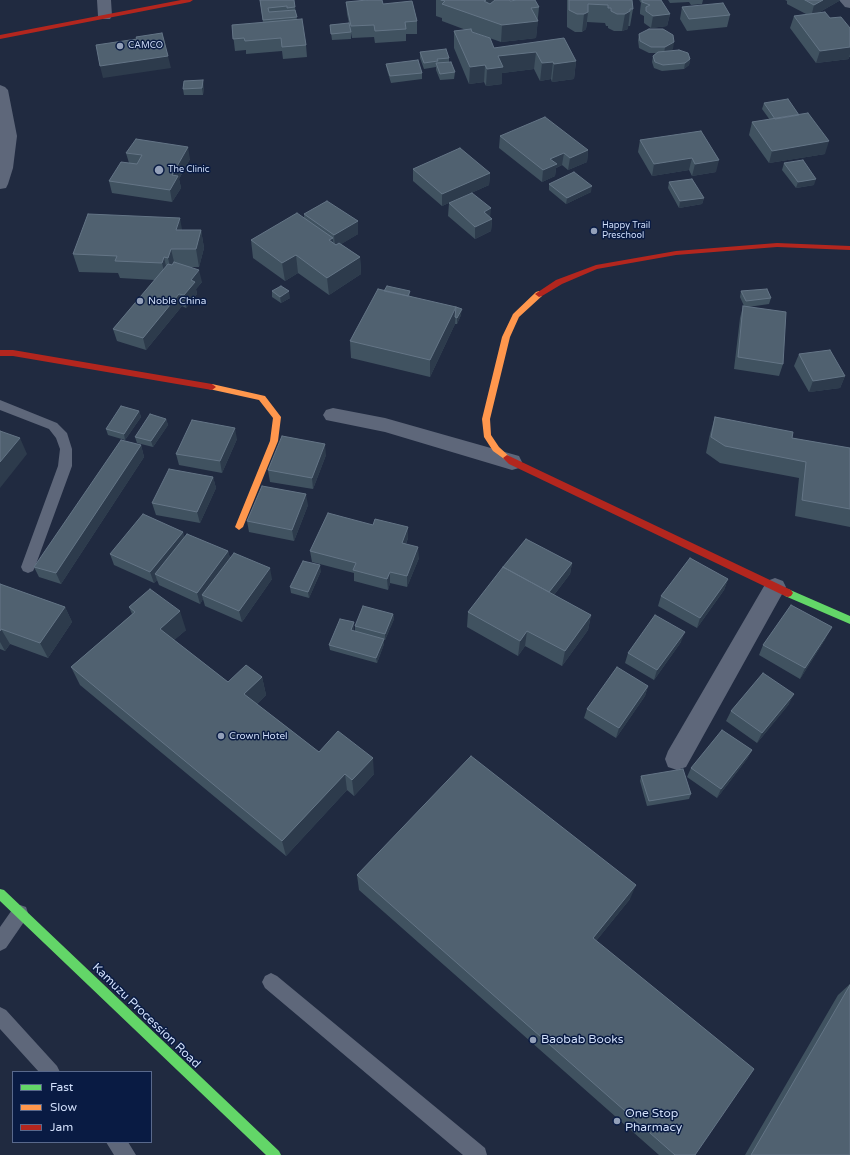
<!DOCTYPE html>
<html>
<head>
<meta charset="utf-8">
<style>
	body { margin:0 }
	#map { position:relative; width:850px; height:1155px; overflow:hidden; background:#202a40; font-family:"Varela Round",sans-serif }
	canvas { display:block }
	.legend { position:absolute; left:12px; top:1071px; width:140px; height:72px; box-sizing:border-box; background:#091b43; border:1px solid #59698c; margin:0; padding:5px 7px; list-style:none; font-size:12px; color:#d1dffa }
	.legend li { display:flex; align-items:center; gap:8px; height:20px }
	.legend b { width:20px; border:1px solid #59698c }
</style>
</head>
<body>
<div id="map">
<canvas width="850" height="1155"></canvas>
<ul class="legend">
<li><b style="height:5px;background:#63d668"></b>Fast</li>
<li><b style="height:5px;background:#ff974d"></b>Slow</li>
<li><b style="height:5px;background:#b3261e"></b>Jam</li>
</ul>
</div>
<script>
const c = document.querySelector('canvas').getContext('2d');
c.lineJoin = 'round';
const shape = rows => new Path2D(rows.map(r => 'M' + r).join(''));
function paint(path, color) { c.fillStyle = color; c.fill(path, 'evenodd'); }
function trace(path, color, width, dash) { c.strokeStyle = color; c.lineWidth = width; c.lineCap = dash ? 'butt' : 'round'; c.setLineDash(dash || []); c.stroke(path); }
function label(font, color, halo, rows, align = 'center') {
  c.font = font + ' "Varela Round",sans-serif'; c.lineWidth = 3; c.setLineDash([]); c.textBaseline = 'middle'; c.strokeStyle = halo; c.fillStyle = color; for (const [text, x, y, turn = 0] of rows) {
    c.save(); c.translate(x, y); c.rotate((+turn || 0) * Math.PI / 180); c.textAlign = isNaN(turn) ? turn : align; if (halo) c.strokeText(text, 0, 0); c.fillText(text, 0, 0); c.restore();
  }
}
paint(shape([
	[0,400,57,423,67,433,72,449,72,466,35,567,33,571,28,573,23,571,21,567,58,466,60,449,56,438,49,429,0,410,0,400],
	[20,905,26,907,28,913,26,919,6,948,0,951,0,927,14,907,20,905],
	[271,973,277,976,485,1148,487,1155,463,1155,265,988,262,982,265,976,271,973],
	[0,1007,6,1010,57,1066,60,1072,39,1072,0,1029,0,1007],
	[106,1142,128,1142,136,1155,114,1155,106,1142]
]), '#5e677a');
paint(shape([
	[97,0,111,0,112,16,110,19,100,19,98,16,97,0],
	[839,0,850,0,850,8,845,7,839,0],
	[0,85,5,87,8,90,17,136,13,168,8,184,6,188,0,189,0,85],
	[333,408,385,418,519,456,522,462,519,468,512,470,385,432,326,420,323,415,326,410,333,408],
	[775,578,783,581,786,587,686,767,677,770,668,767,665,759,668,751,767,581,775,578]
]), '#5e677a');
paint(shape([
	[788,589,850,616,850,624,785,596,783,593,785,590,788,589],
	[0,889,4,890,279,1151,281,1155,266,1155,0,901,0,889]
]), '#63d668');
paint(shape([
	[539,291,542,292,542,296,519,317,510,337,490,419,491,435,499,447,511,458,507,461,493,451,484,437,482,419,502,337,513,314,536,292,539,291],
	[212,384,265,396,281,417,278,441,243,527,239,530,235,527,270,441,273,418,259,400,209,389,208,387,209,385,212,384]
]), '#ff974d');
paint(shape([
	[181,0,193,0,190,2,0,39,0,35,181,0],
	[777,243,850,246,850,250,777,247,676,255,597,269,562,284,542,296,539,297,535,294,556,280,596,265,676,251,777,243],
	[0,350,13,350,212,384,216,387,212,390,13,356,0,356,0,350],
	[507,455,791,590,793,593,791,596,788,597,785,596,509,464,503,458,507,455]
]), '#b3261e');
paint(shape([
	[260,0,294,0,297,20,306,45,307,57,283,59,282,51,246,54,246,50,235,51,232,25,263,23],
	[436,0,535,0,539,7,536,38,501,42,472,32,494,48,564,38,576,61,574,79,552,82,551,79,540,81,534,69,502,73,502,84,486,86,484,82,469,84,454,48,454,31,466,30,442,21,442,18,436,16],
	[567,0,632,0,633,9,630,26,628,26,628,29,622,31,614,31,608,28,608,26,606,26,605,23,587,22,586,29,582,32,575,32,567,27],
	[639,0,661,0,670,14,667,26,651,28,644,23,644,16,640,14,640,11,641,3],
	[668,0,705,0,703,0,702,4,691,5,689,2,670,3],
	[785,0,840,0,839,1,818,13,850,28,850,57,849,57,849,59,816,63,790,28,794,16,806,14,787,4,787,1],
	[346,2,383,4,417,21,417,34,406,34,406,41,375,43,374,37,352,38,351,33,351,39,332,40,330,25,349,23,347,14],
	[682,7,730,15,727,27,687,31,680,19],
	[639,34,673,49,668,51,690,59,689,65,684,69,662,71,654,68,652,62,653,56,656,53,649,53,639,48,638,40],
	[420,52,449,58,449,62,455,72,454,79,440,80,436,70,436,67,424,69,420,58],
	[386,64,422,73,422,79,391,83,387,70],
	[204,87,203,95,184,95,183,89],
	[764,103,825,154,769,163,749,135,752,122,770,120,762,109],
	[701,131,716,172,692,176,689,170,652,176,638,152,640,140],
	[500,136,588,150,587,162,568,170,562,165,556,168,555,176,542,182,499,148],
	[126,153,190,159,179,179,181,188,172,202,112,193,109,181,129,163],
	[784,163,814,185,796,188,782,170],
	[413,169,490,173,489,185,442,206,413,181],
	[669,182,704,198,702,204,679,208,668,188],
	[549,184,591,192,566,204,549,190],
	[449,203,490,217,492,219,491,231,475,239,448,216],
	[304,214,358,234,341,244,360,257,361,274,329,295,298,273,285,281,253,258,251,240,304,218],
	[182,230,201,230,204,248,199,267,189,267,202,282,196,289,197,294,186,308,182,306,146,350,117,341,113,329,155,280,120,278,118,273,79,272,73,254],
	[272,291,290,298,281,303,272,297],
	[741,291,771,298,769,304,748,307,783,364,779,376,734,369,740,318,743,306,744,306,740,297],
	[410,296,461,315,457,324,455,324,430,377,351,358,350,341],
	[799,354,845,376,840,388,809,392,794,366],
	[139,411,141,417,125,440,108,435,106,429],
	[715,417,792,438,850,448,850,527,795,516,799,478,720,463,706,453,710,434],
	[166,419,168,425,153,447,137,443,135,437],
	[237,439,222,473,179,465,176,454],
	[141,445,144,457,61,584,39,577,34,567],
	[326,455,313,489,270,482,268,470],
	[213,477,216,488,200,523,156,515,152,503],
	[308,505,294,541,249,532,247,521],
	[373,525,408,527,408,538,406,544,419,558,407,587,390,583,388,590,354,581,354,573,312,562,310,551],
	[183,532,184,537,228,551,230,558,272,579,242,622,205,606,203,599,200,604,159,585,157,580,154,583,114,565,110,554],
	[572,563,570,574,554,595,591,615,588,630,562,666,525,646,518,656,467,627,468,612],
	[321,571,309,598,291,593,290,587],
	[728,579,724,590,697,628,658,606,661,596],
	[0,584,65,607,72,622,48,658,10,644,5,651,0,649],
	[129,607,186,630,174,640,228,682,262,677,266,695,257,704,319,752,374,774,354,796,347,790,286,856,80,685,71,667,132,614],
	[393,614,394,619,385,640,384,639,384,644,377,663,330,650,329,645,354,622,354,628,353,631,355,631,355,626],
	[826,638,800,679,759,655,763,645],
	[681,642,654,680,625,663,628,653],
	[648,686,645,696,616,738,584,718,587,709],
	[789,704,757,743,726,721,731,711],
	[752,750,747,759,717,798,687,777,691,768],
	[641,776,691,794,689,799,647,806,640,781],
	[357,875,630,899,596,941,695,1155,659,1155,359,890],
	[850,984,850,1155,745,1155,838,995]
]), '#405260');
paint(shape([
	[486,0,520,0,490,13,483,19,484,1],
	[823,0,840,0,839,1,811,17,814,5],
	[630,11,628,29,622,31,625,14],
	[588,12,586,29,582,32,584,14],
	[670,14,667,26,651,28,653,16],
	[538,21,536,38,501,42,502,25],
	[674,42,673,49,664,54,665,47],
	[850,47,850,54,849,59,816,63,820,51],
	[536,52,534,69,502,73,502,84,486,86,487,69,498,56],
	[168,56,171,68,103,78,100,66],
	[690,59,689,65,684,69,685,63],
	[576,61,574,79,552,82,554,64],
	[553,62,551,79,540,81,542,63],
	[485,65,484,82,469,84,470,67],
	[203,80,204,87,203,95,202,88],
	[829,141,825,154,769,163,772,151],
	[188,147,190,159,179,179,181,188,172,202,170,190,172,175],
	[588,150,587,162,568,170,570,158],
	[564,153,562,165,556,168,555,176,542,182,543,170,550,159],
	[692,158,689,170,652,176,654,164],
	[719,160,716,172,692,176,695,164],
	[490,173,489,185,442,206,442,194],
	[816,179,814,185,796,188,798,182],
	[592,186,591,192,566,204,567,198],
	[704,198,702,204,679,208,680,201],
	[491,208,490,220,492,219,491,231,475,239,475,227,484,212],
	[180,218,183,235,176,230],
	[358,221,358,234,335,248,334,235],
	[201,230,204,248,199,267,196,249],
	[333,238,334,256,329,240],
	[171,249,175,266,172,275,168,258],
	[296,255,298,273,285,281,282,263],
	[164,257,168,275,166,280,162,263],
	[360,257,361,274,329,295,327,278],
	[199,270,202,282,196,289,197,294,186,308,184,295,191,280],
	[289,291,290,298,281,303,280,297],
	[410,291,410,297,403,305],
	[179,294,182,306,146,350,143,338],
	[456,307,455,324,430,377,430,360],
	[462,309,461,315,457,324,457,318],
	[845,376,840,388,809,392,813,381],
	[139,411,141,417,125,440,124,434],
	[166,419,168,425,153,447,151,441],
	[235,428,237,439,222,473,220,461],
	[20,438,27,454,0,488,0,462],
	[325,444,326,455,313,489,312,478],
	[141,445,144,457,61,584,56,573],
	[213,477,216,488,200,523,197,512],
	[306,494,308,505,294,541,292,530],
	[408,527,408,538,402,554,402,543],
	[183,532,186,543,155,574,157,580,154,583,150,572],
	[418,547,419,558,407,587,407,576],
	[228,551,231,562,202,595,203,599,200,604,197,593],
	[572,563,570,574,547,604,549,593],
	[320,565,321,571,309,598,308,592],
	[270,568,272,579,242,622,239,611],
	[390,572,390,583,388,590,387,579],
	[728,579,724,590,697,628,700,618],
	[65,607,72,622,48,658,40,643],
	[180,611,186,630,166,647,160,629],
	[393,614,394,619,385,640,385,634],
	[591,615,588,630,562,666,565,651],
	[354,622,354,628,351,635,351,630],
	[832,627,826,638,800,679,805,668],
	[1,629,10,644,5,651,0,642,0,631],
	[527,631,525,646,518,656,520,641],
	[685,632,681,642,654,680,657,670],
	[384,639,384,644,377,663,376,658],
	[262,677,266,695,249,712,244,694],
	[648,686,645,696,616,738,619,728],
	[794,694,789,704,757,743,762,733],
	[752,750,747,759,717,798,721,789],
	[373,758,374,774,354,796,352,780],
	[345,774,347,790,286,856,282,841],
	[636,885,630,899,588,951,593,938]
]), '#2d3b4c');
const building = shape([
	[260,0,294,0,295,7,287,8,287,6,268,8,269,12,295,10,297,17,263,20,260,0],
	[367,0,382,0,383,4,412,1,417,21,405,22,406,29,375,31,374,25,351,26,346,2,367,0],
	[441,0,486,0,484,1,490,4,495,0,510,0,510,1,517,0,535,0,539,7,531,8,538,21,502,25,442,4,445,1,441,0],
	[569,0,632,0,633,9,630,9,630,11,625,14,617,14,611,11,611,8,608,8,608,5,588,4,588,12,584,14,577,14,569,10,569,0],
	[642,0,661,0,670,14,653,16,646,11,646,7,650,5,642,2,642,0],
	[805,0,823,0,814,5,805,0],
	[723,3,730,15,689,19,682,7,723,3],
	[825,12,830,18,841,17,850,28,850,47,820,51,794,16,825,12],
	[302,19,306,45,282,47,281,38,245,41,244,38,233,39,232,25,302,19],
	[349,23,351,32,331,34,330,25,349,23],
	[471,29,472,32,490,38,494,48,564,38,576,61,554,64,553,62,542,63,536,52,498,56,503,67,487,69,485,65,470,67,454,31,471,29],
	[649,29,663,29,673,35,674,42,665,47,651,47,640,41,639,34,649,29],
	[162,33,168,56,100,66,96,45,137,39,136,37,162,33],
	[446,49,449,58,437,59,438,61,424,63,420,52,446,49],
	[679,50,688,53,690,59,685,63,663,65,655,62,653,56,658,52,679,50],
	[418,60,422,73,390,76,386,64,418,60],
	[451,62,455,72,440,74,436,63,451,62],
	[203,80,202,88,183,89,184,81,203,80],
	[788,99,799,115,775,119,764,103,788,99],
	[808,113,829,141,772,151,752,122,808,113],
	[545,117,588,150,570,158,564,153,550,159,557,164,543,170,500,136,545,117],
	[701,131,719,160,695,164,692,158,654,164,640,140,701,131],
	[136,139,188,147,172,175,178,176,170,190,109,181,121,162,137,164,142,155,126,153,136,139],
	[460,148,490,173,442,194,413,169,460,148],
	[803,160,816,179,798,182,784,163,803,160],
	[574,172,592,186,567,198,549,184,574,172],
	[692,179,704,198,680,201,669,182,692,179],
	[472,193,491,208,484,212,492,219,475,227,449,203,472,193],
	[327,201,358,221,334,235,304,214,327,201],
	[297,213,333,238,329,240,336,245,339,243,360,257,327,278,296,255,282,263,251,240,297,213],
	[88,214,180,218,176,230,201,230,196,249,171,249,168,258,164,257,162,263,115,261,117,256,73,254,88,214],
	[174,262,199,270,191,280,195,282,184,295,179,294,143,338,113,329,168,264,172,265,174,262],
	[281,286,289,291,280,297,272,291,281,286],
	[387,286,410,291,408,296,384,291,387,286],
	[378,289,456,307,430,360,350,341,378,289],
	[767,289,771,298,746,301,741,291,767,289],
	[743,306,786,312,783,364,738,357,743,306],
	[456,307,462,309,457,318,455,317,456,307],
	[830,350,845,376,813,381,799,354,830,350],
	[121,406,139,411,124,434,106,429,121,406],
	[150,414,166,419,151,441,135,437,150,414],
	[715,417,793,432,792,438,850,448,850,509,802,500,806,462,725,446,711,437,715,417],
	[192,420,235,428,220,461,176,454,192,420],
	[0,431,20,438,0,462,0,431],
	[282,436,325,444,312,478,268,470,282,436],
	[121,440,141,445,56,573,34,567,121,440],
	[169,469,213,477,197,512,152,503,169,469],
	[262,486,306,494,292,530,247,521,262,486],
	[328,513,373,525,375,519,408,527,402,543,418,547,407,576,390,572,387,579,353,570,356,563,310,551,328,513],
	[143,514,183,532,150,572,110,554,143,514],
	[187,534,228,551,197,593,155,574,187,534],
	[526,539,572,563,549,592,503,567,526,539],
	[234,553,270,568,239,611,202,595,234,553],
	[690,558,728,579,700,618,661,596,690,558],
	[303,561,320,565,308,592,290,587,303,561],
	[503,567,591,615,565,651,527,631,520,641,468,612,503,567],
	[0,584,65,607,40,643,1,629,0,631,0,584],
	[150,589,180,611,160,629,228,682,246,665,262,677,244,694,319,752,338,731,373,758,352,780,345,774,282,841,71,667,135,612,129,607,150,589],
	[791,605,832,627,805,668,763,645,791,605],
	[363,606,393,614,385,634,355,626,363,606],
	[655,615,685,632,657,670,628,653,655,615],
	[340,619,354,622,351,630,384,639,376,658,329,645,340,619],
	[617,667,648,686,619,728,587,709,617,667],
	[763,673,794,694,762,733,731,711,763,673],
	[722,730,752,750,721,789,691,768,722,730],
	[471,756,636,885,593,938,754,1069,695,1155,675,1155,357,875,471,756],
	[683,769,691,794,649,801,641,776,683,769],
	[850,985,850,1155,751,1155,850,985]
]);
paint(building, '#506170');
trace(building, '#647586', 1);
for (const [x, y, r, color] of [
	[120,46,4,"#93a0b9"],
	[159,170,5,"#93a0b9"],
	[594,231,4,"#93a0b9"],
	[140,301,4,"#93a0b9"],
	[221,736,4,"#93a0b9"],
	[533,1040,4,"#93a0b9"],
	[617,1121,4,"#93a0b9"]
]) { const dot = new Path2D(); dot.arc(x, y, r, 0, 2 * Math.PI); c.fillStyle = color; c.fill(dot); trace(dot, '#091b43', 1.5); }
label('9px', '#d1dffa', '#091b43', [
	["CAMCO",128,46],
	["The Clinic",168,170],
	["Happy Trail",602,226],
	["Preschool",602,236]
], 'left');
label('10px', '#d1dffa', '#091b43', [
	["Noble China",148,301],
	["Crown Hotel",229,736]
], 'left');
label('12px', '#d1dffa', '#091b43', [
	["Kamuzu Procession Road",146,1016,44]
]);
label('12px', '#d1dffa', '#091b43', [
	["Baobab Books",541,1040],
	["One Stop",625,1114],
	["Pharmacy",625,1128]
], 'left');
</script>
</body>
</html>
